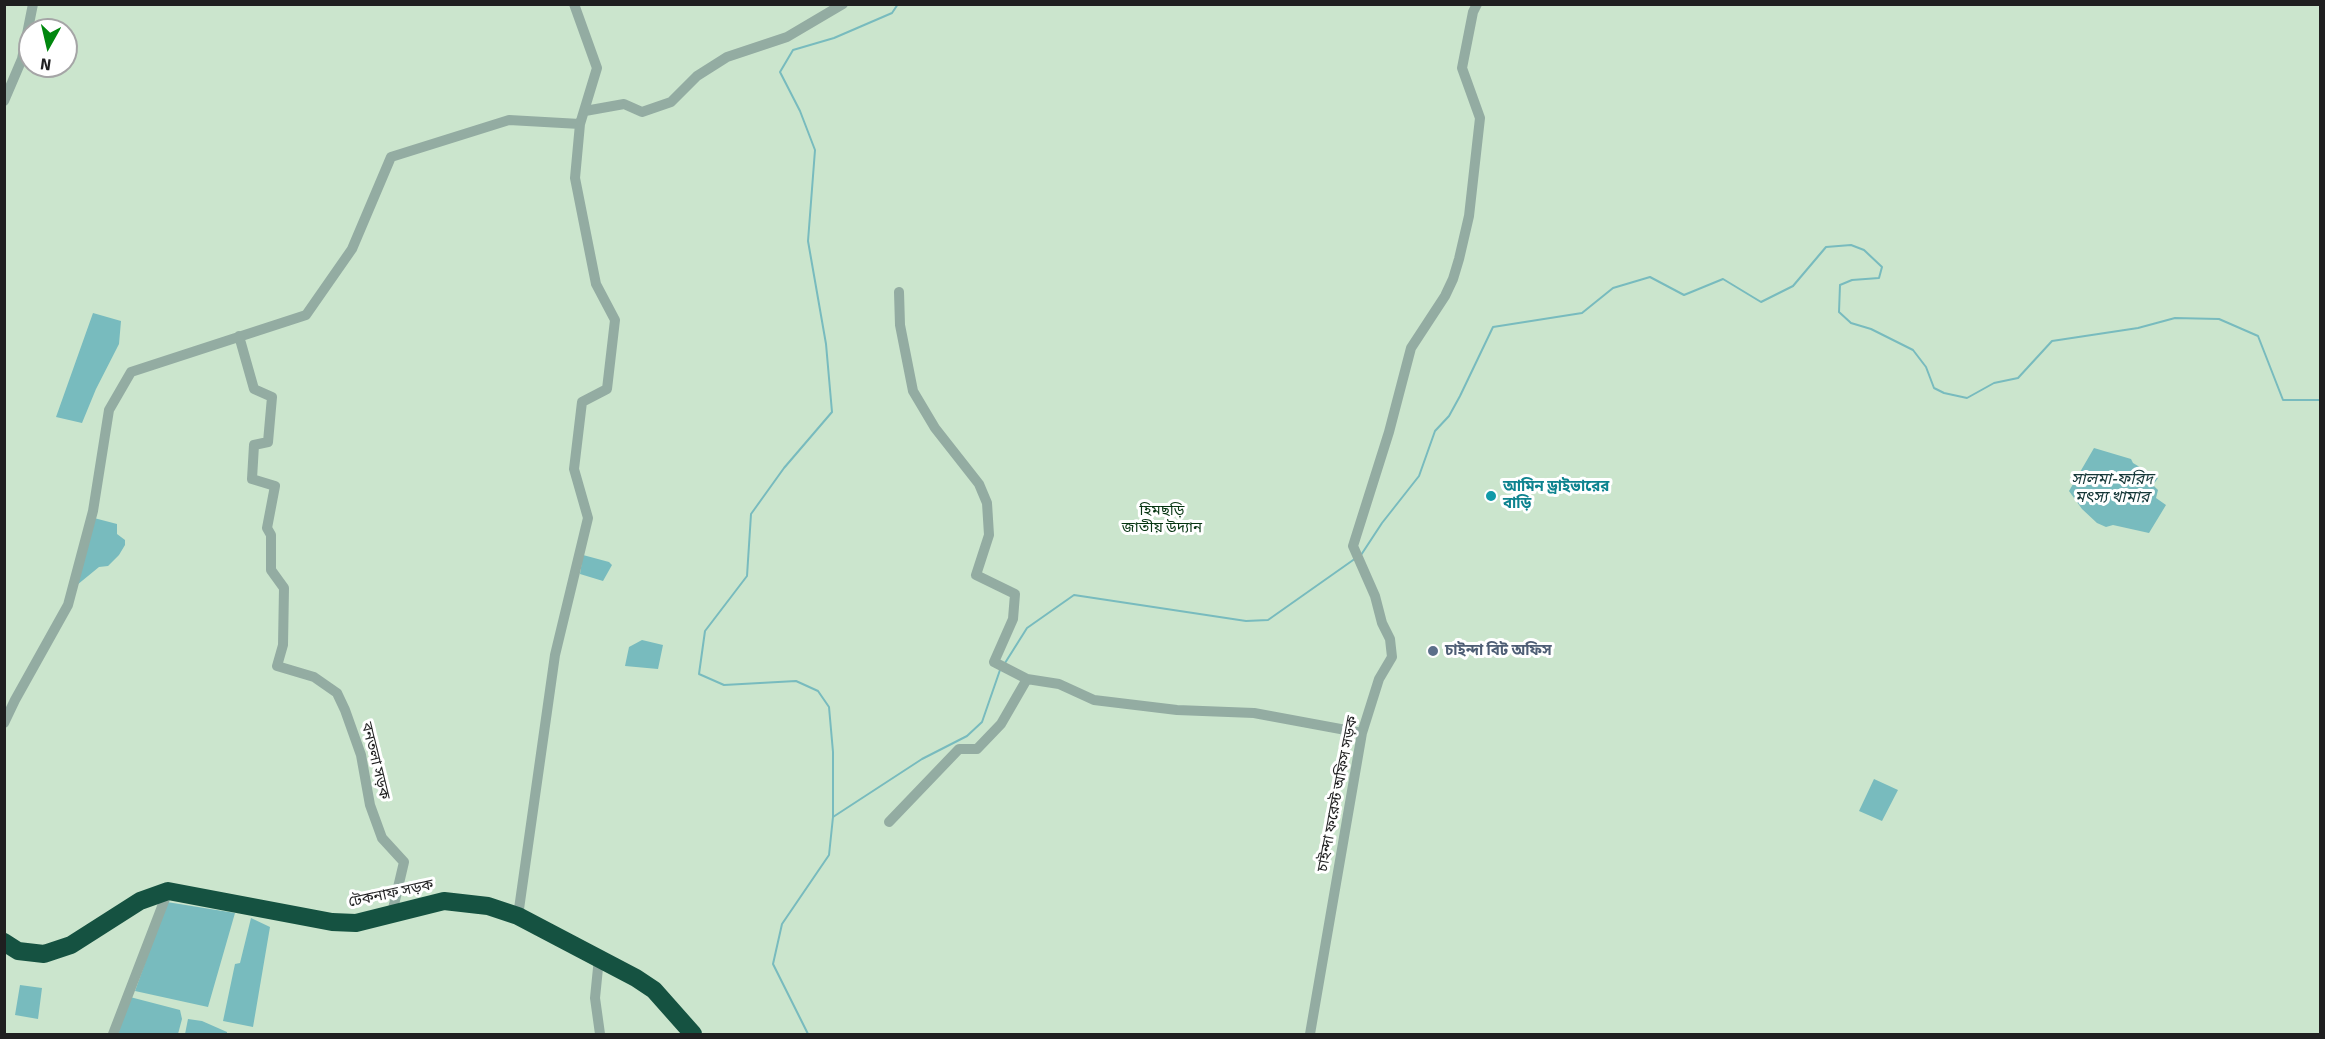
<!DOCTYPE html>
<html>
<head>
<meta charset="utf-8">
<style>
	body { margin:0 }
	#map { position:relative; width:2325px; height:1039px; overflow:hidden; background:#fafcfd; font-family:Signika,sans-serif }
	canvas { display:block }
	.frame { position:absolute; inset:0; border:6px solid #1f1f20; pointer-events:none }
	.north { position:absolute; left:18px; top:18px; width:60px; height:60px; box-sizing:border-box; background:#fff; border:2px solid #a5a5a6; border-radius:50%; rotate:188deg; font-size:16px; font-weight:700; line-height:24px; text-align:center; color:#1f1f20 }
	.north::after { content:''; display:block; margin:auto; width:21px; height:27px; background:#00870e; clip-path:polygon(50% 0,100% 100%,50% 72%,0 100%) }
</style>
</head>
<body>
<div id="map">
<canvas width="2325" height="1039"></canvas>
<div class="frame"></div>
<div class="north">N</div>
</div>
<script>
const c = document.querySelector('canvas').getContext('2d');
c.lineJoin = 'round';
function paint(path, color) { c.fillStyle = color; c.fill(path, 'evenodd'); }
const shape = rows => new Path2D(rows.map(r => 'M' + r).join(''));
function trace(path, color, width, dash) { c.strokeStyle = color; c.lineWidth = width; c.lineCap = dash ? 'butt' : 'round'; c.setLineDash(dash || []); c.stroke(path); }
function label(font, color, halo, rows, align = 'center') {
  c.font = font + ' Signika,"Noto Sans Bengali",sans-serif'; c.lineWidth = 6; c.setLineDash([]); c.textBaseline = 'middle'; c.strokeStyle = halo; c.fillStyle = color; for (const [text, x, y, turn = 0] of rows) {
    c.save(); c.translate(x, y); c.rotate((+turn || 0) * Math.PI / 180); c.textAlign = isNaN(turn) ? turn : align; if (halo) c.strokeText(text, 0, 0); c.fillText(text, 0, 0); c.restore();
  }
}
paint(shape([
	[5,5,2320,5,2320,1034,5,1034],
	[30,30,66,30,66,66,30,66]
]), '#cbe5cd');
paint(shape([
	[93,313,121,321,119,344,96,389,82,423,56,417],
	[2094,448,2131,459,2133,463,2158,478,2153,485,2158,490,2156,498,2166,505,2149,533,2113,525,2106,527,2097,523,2082,509,2069,491],
	[94,518,117,524,117,534,125,540,125,545,119,555,108,566,99,567,77,585],
	[583,555,609,562,612,565,603,581,580,574],
	[642,640,663,645,658,669,625,666,629,647],
	[1874,779,1898,790,1882,821,1859,811],
	[167,902,235,913,208,1007,135,991],
	[251,918,270,927,253,1027,223,1021,235,964,240,963],
	[20,985,42,988,38,1019,15,1015],
	[130,997,180,1010,182,1019,178,1034,118,1034],
	[188,1019,202,1021,227,1032,227,1034,185,1034]
]), '#78bbbe');
trace(shape([
	[1361,555,1382,523,1419,476,1435,431,1449,416,1460,396,1493,327,1582,313,1613,288,1650,277,1684,295,1723,279,1761,302,1793,286,1826,247,1851,245,1864,250,1882,267,1879,278,1852,280,1840,285,1839,312,1851,323,1871,329,1913,350,1926,367,1934,388,1944,393,1967,398,1994,383,2018,378,2052,341,2138,328,2175,318,2219,319,2258,336,2283,400,2320,400],
	[1005,663,1027,628,1074,595,1246,621,1268,620,1356,558],
	[833,817,922,759,967,736,982,722,1000,670],
	[808,1034,773,964,782,924,829,855,833,817,833,752,829,707,818,691,796,681,724,685,699,674,705,631,747,576,751,514,784,468,832,412,826,344,808,241,815,150,800,111,780,72,793,50,834,38,892,13,898,4]
]), '#78bbbe', 2);
trace(shape([
	[4,101,22,59,33,4],
	[585,111,624,104,642,112,671,102,697,76,727,57,787,37,843,4],
	[899,292,900,325,913,391,935,428,979,484,987,503,989,535,976,575,1015,594,1013,619,994,662,1027,679],
	[239,336,254,389,272,397,268,442,254,445,252,479,275,486,267,528,271,535,271,570,284,588,283,645,277,666,314,677,337,693,345,710,361,755,370,805,382,838,404,862,392,913],
	[4,723,15,700,68,605,93,511,109,410,131,372,306,315,352,249,391,157,509,120,580,124],
	[889,822,959,749,977,749,1001,724,1027,679,1059,684,1094,700,1177,710,1254,713,1362,733],
	[518,916,555,655,588,518,574,469,582,402,607,389,615,320,596,284,575,178,580,124,597,68,574,4],
	[599,958,595,998,600,1034],
	[113,1034,168,891],
	[1310,1034,1362,733,1379,679,1392,657,1390,639,1382,623,1375,596,1353,546,1389,432,1411,348,1445,296,1453,279,1459,259,1469,216,1480,118,1462,68,1473,12,1477,4]
]), '#93aca2', 10);
trace(shape([
	[4,942,18,951,44,954,71,945,140,901,168,891,332,922,356,923,444,901,488,906,518,916,636,978,654,990,693,1034]
]), '#155241', 18);
for (const [x, y, r, color] of [
	[1491,496,6,"#0f9aa8"],
	[1433,651,6,"#5c6f8a"]
]) { const dot = new Path2D(); dot.arc(x, y, r, 0, 2 * Math.PI); c.fillStyle = color; c.fill(dot); trace(dot, '#fff', 2); }
label('bold 15px', '#0d838f', '#fff', [
	["আমিন ড্রাইভারের",1503,487],
	["বাড়ি",1503,504]
], 'left');
label('15px', '#063511', '#fff', [
	["হিমছড়ি",1162,511],
	["জাতীয় উদ্যান",1162,528]
]);
label('bold 15px', '#4e5e75', '#fff', [
	["চাইন্দা বিট অফিস",1445,651]
], 'left');
label('15px', '#1f1f20', '#fff', [
	["বনতলা সড়ক",375,761,76],
	["চাইন্দা ফরেস্ট অফিস সড়ক",1338,794,-79],
	["টেকনাফ সড়ক",391,894,-12]
]);
label('italic 16px', '#153738', '#fff', [
	["সালমা-ফরিদ",2112,480],
	["মৎস্য খামার",2112,498]
]);
</script>
</body>
</html>
